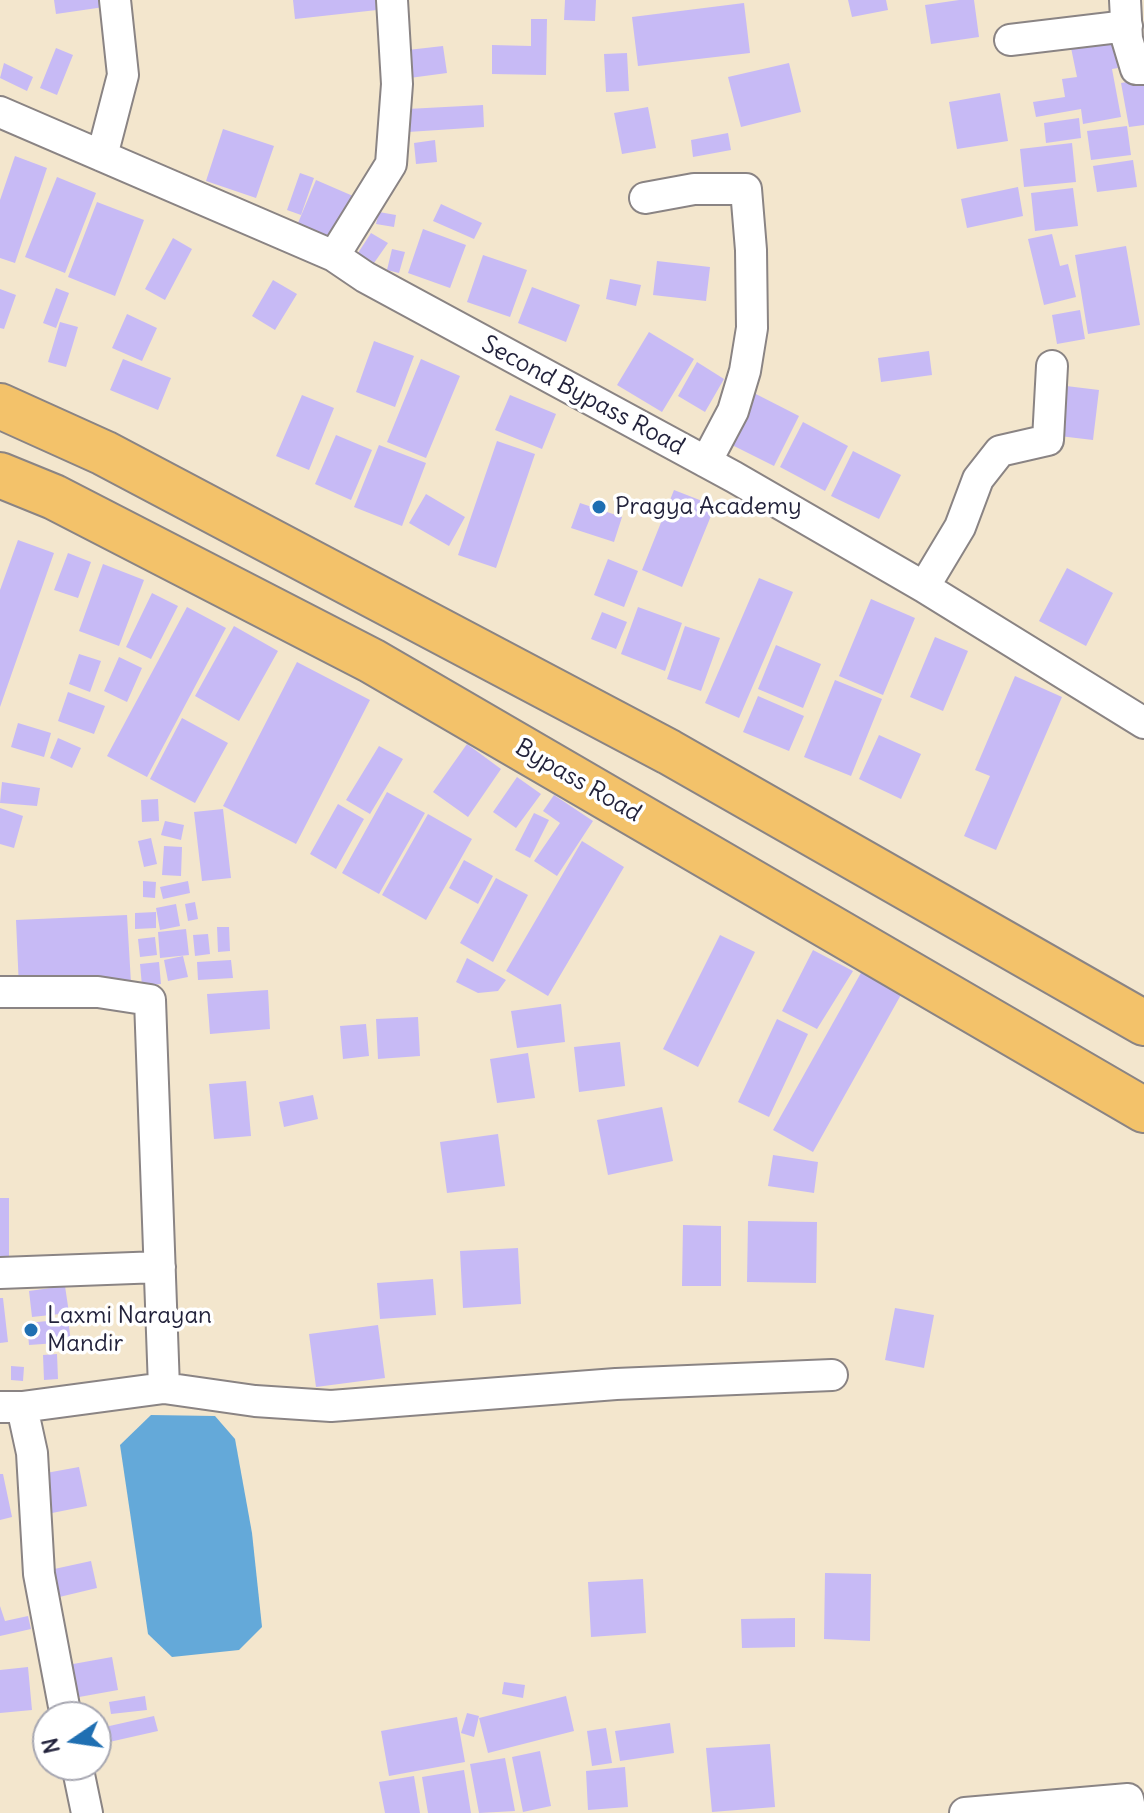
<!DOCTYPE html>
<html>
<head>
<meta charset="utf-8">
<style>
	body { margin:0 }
	#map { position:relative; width:1144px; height:1813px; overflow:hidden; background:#f3e6cd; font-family:Delius,sans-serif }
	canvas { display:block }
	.north { position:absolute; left:32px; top:1701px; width:80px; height:80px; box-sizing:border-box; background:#fff; border:2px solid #a7a7b1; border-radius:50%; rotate:257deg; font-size:22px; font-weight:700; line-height:32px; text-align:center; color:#22223b }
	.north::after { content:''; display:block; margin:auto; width:28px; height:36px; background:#1f6fb2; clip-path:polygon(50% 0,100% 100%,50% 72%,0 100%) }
</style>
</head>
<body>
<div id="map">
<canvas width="1144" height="1813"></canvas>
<div class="north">N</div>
</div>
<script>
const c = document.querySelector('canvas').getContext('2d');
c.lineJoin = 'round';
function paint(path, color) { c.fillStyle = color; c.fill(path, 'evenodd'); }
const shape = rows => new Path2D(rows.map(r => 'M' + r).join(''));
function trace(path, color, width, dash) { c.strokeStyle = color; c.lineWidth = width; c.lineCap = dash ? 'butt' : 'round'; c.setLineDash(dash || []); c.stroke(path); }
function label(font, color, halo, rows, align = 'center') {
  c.font = font + ' Delius,sans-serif'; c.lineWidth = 7; c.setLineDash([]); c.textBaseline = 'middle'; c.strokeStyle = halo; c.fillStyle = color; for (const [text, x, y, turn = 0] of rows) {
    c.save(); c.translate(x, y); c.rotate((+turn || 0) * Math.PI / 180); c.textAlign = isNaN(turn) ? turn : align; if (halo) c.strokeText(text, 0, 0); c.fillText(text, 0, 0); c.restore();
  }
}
paint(shape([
	[151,1415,215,1416,235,1439,252,1533,262,1627,239,1650,172,1657,148,1634,120,1445]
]), '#64a9d9');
paint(shape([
	[54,0,103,0,104,7,56,14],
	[293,0,376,0,377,10,295,19],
	[565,0,596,0,595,21,564,20],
	[848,0,886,0,888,10,852,17],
	[959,0,974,0,979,37,931,44,925,5],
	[744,3,750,53,638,66,632,17],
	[531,19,547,19,546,75,492,74,492,45,531,46],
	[1112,35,1118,68,1112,69,1121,117,1083,124,1081,109,1036,117,1033,102,1065,97,1062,79,1077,77,1070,43],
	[443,46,447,73,402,79,399,51],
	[56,48,73,55,57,95,40,88],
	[627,53,629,91,606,92,604,54],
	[4,63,33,77,27,91,0,78],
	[789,63,801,112,741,127,728,77],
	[1144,79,1144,125,1129,127,1121,83],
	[1000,93,1008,141,957,149,949,102],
	[483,105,484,127,408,132,407,109],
	[648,107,656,148,622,154,614,113],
	[1079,118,1081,138,1046,143,1044,123],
	[1127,126,1131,155,1091,160,1087,131],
	[223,129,274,146,256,198,206,181],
	[728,133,731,150,693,157,691,140],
	[435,140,437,162,416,164,414,143],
	[1072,143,1076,182,1024,187,1020,149],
	[15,156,47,168,15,263,0,258,0,200],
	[1133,160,1137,187,1097,192,1093,166],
	[300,173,314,178,301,215,287,210],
	[57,177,96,193,65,273,25,257],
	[316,180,353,196,335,239,298,223],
	[1018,187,1023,216,967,228,961,199],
	[1073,188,1078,226,1035,231,1031,193],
	[97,202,144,220,115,296,68,277],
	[441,204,482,223,474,239,433,221],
	[379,212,396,215,394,227,376,224],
	[423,229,466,245,450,288,408,273],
	[371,233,388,243,374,263,358,253],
	[1052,234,1060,266,1068,264,1076,297,1044,305,1028,239],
	[173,238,192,249,165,300,145,289],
	[1126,246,1140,325,1088,334,1075,255],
	[392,249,405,252,399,273,387,270],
	[483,255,527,270,510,317,467,302],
	[657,261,710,267,706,301,653,295],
	[610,279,641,285,636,306,606,299],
	[273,280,297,294,275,330,252,316],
	[532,287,580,305,566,342,518,323],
	[56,288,69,293,56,328,43,323],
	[0,289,16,295,4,329,0,328],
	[1080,310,1085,339,1057,344,1052,315],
	[127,314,157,328,142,361,112,348],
	[60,322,78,327,66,367,48,362],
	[649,332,694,359,662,412,617,385],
	[374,341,414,356,395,407,356,392],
	[929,351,932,375,881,382,878,358],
	[123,359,171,378,158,410,110,390],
	[421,359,460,376,426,458,387,442],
	[697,362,724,379,705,412,678,396],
	[1058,385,1099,390,1093,440,1051,435],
	[750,391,799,416,774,466,726,442],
	[302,395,334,408,309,470,276,456],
	[510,395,556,414,542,449,495,430],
	[803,422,848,446,825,491,780,467],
	[336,435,372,450,351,500,315,484],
	[497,441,535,454,496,568,458,555],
	[379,445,426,463,402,526,354,507],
	[853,451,901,475,879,519,831,496],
	[674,490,715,506,682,587,642,570],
	[426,494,465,517,449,546,409,523],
	[580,503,622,517,614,542,571,528],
	[18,540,54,553,0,707,0,590],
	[68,553,91,562,78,598,54,590],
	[608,559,638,571,624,607,594,595],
	[103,564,144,580,119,646,79,631],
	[1067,568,1113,593,1086,646,1039,621],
	[759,578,793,592,739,718,705,703],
	[152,593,178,606,151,659,126,647],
	[871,599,915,618,883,695,839,676],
	[187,607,226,628,147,777,107,756],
	[638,607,682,623,665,671,621,654],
	[602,612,627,622,616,649,591,639],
	[234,626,278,651,239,721,195,696],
	[685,626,720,638,701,691,667,679],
	[935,637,968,651,943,711,910,697],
	[776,645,821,664,803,708,758,689],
	[79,654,101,661,90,692,69,684],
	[119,657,142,668,127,702,104,691],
	[297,662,370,700,296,844,223,806],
	[1015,676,1062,697,996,850,964,836,990,776,975,770],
	[835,680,882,699,851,776,804,757],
	[68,692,105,706,94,734,58,721],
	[758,696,804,716,789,751,743,732],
	[182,718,228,743,195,803,150,779],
	[18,723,51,733,44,757,11,747],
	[879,735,921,754,901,799,859,779],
	[58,738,81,748,72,768,50,758],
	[467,744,501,769,468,817,433,792],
	[379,746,403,759,370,814,346,800],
	[517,777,541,794,516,828,493,812],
	[2,782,40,788,37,806,0,803],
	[387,792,425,813,379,894,342,873],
	[554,795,593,821,557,876,534,861,560,823,543,811],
	[158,799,159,821,142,822,141,800],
	[338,804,364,819,336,869,310,854],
	[0,808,23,816,14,848,0,844],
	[223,809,231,878,202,881,194,812],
	[534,813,549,820,530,858,515,850],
	[428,814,472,839,426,920,382,895],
	[165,821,184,825,181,840,161,835],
	[151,838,157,864,144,867,138,841],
	[582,841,624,867,548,996,506,971],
	[164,846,182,847,181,876,162,875],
	[464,860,493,876,478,904,449,888],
	[496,878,528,895,493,962,460,943],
	[143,881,156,882,155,898,143,897],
	[188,881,190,893,163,899,160,887],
	[195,902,198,919,188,921,185,904],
	[176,904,180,926,160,930,156,908],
	[156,912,156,928,135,929,135,913],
	[127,915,131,983,19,988,16,920],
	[217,927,229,927,230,951,218,952],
	[186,929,189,955,160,958,158,932],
	[208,934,210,954,195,956,193,935],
	[720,935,755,952,698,1067,663,1049],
	[155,937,157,955,140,957,138,939],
	[813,950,853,971,817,1029,782,1011],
	[183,956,188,977,168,981,164,960],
	[467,958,506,980,498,991,478,993,456,982],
	[231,960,233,978,198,980,197,962],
	[159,962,161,984,142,986,140,964],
	[862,971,902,993,813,1152,773,1130],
	[268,990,270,1029,210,1034,207,994],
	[561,1004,565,1042,517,1048,511,1011],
	[418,1017,420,1056,378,1059,376,1019],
	[777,1019,808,1034,769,1117,738,1102],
	[366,1024,369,1056,343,1059,340,1026],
	[620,1042,625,1086,579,1092,574,1047],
	[528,1053,535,1098,497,1103,490,1059],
	[246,1081,251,1136,214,1139,209,1084],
	[313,1095,318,1119,284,1127,279,1102],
	[662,1107,673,1161,608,1175,597,1120],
	[498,1134,505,1186,447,1193,440,1142],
	[773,1155,818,1162,814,1193,768,1186],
	[0,1198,9,1198,9,1264,0,1264],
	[748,1221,817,1222,816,1283,747,1282],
	[683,1225,721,1226,721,1286,682,1286],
	[518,1248,521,1304,463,1308,460,1251],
	[433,1279,436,1315,380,1319,377,1283],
	[65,1286,69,1313,32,1317,29,1291],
	[0,1298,3,1298,8,1342,0,1343],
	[895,1308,934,1315,924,1368,885,1360],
	[68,1319,71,1342,29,1345,27,1323],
	[378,1325,385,1378,316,1387,309,1334],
	[57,1354,58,1379,44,1380,43,1355],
	[11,1366,24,1367,23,1381,11,1380],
	[79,1467,87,1506,42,1515,35,1475],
	[0,1474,3,1474,12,1517,0,1520],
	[91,1561,97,1588,51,1599,45,1571],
	[825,1573,871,1574,870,1641,824,1639],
	[643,1579,646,1633,591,1637,588,1582],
	[0,1606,5,1621,28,1616,31,1629,0,1636],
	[795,1618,795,1647,742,1648,741,1619],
	[112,1657,118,1690,68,1699,62,1666],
	[28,1667,32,1710,0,1713,0,1670],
	[504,1682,525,1685,523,1698,502,1694],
	[145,1696,147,1710,111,1714,109,1702],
	[566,1696,574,1731,488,1753,479,1718],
	[467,1713,479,1716,474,1737,461,1733],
	[154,1716,158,1731,96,1745,96,1729],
	[457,1717,465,1762,389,1776,381,1731],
	[670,1723,674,1753,620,1761,615,1731],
	[606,1728,612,1763,592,1766,587,1731],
	[770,1744,775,1807,712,1812,706,1748],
	[540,1751,551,1806,523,1812,512,1757],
	[505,1758,515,1811,479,1813,470,1764],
	[625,1767,628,1807,588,1810,586,1771],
	[464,1770,471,1813,428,1813,422,1777],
	[414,1776,420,1813,385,1813,379,1782]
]), '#c7baf5');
const street = shape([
	[1125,0,1127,39,1136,69,1144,69],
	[1010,40,1127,26],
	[0,112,334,256,365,277,734,477,924,587,1144,723],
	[102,156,123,75,115,0],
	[645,198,694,189,746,189,751,250,752,328,745,371,733,411,706,462],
	[334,256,391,164,397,84,392,0],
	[924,587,960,527,978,479,1000,451,1048,440,1052,366],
	[0,992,98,992,150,1000,164,1388],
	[0,1273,160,1267],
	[0,1407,22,1407,32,1453,39,1574,66,1717],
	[22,1407,164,1388,255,1401,331,1406,616,1384,832,1375],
	[77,1765,87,1813],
	[965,1813,1128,1799,1131,1813]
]);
const primary = shape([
	[0,406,104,453,669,752,1144,1023],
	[0,475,54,497,372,661,1144,1110]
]);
trace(street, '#8a8484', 34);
trace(primary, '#8a8484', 48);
trace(street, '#fff', 30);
trace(primary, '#f3c26a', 44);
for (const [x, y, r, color] of [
	[599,507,8,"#1f6fb2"],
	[31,1330,8,"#1f6fb2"]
]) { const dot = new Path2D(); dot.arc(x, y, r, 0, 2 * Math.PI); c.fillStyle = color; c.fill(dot); trace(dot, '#fff', 3); }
label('24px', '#22223b', '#fff', [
	["Second Bypass Road",583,396,28],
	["Bypass Road",578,781,30]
]);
label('24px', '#22223b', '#fff', [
	["Pragya Academy",615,507],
	["Laxmi Narayan",47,1316],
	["Mandir",47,1344]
], 'left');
</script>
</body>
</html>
